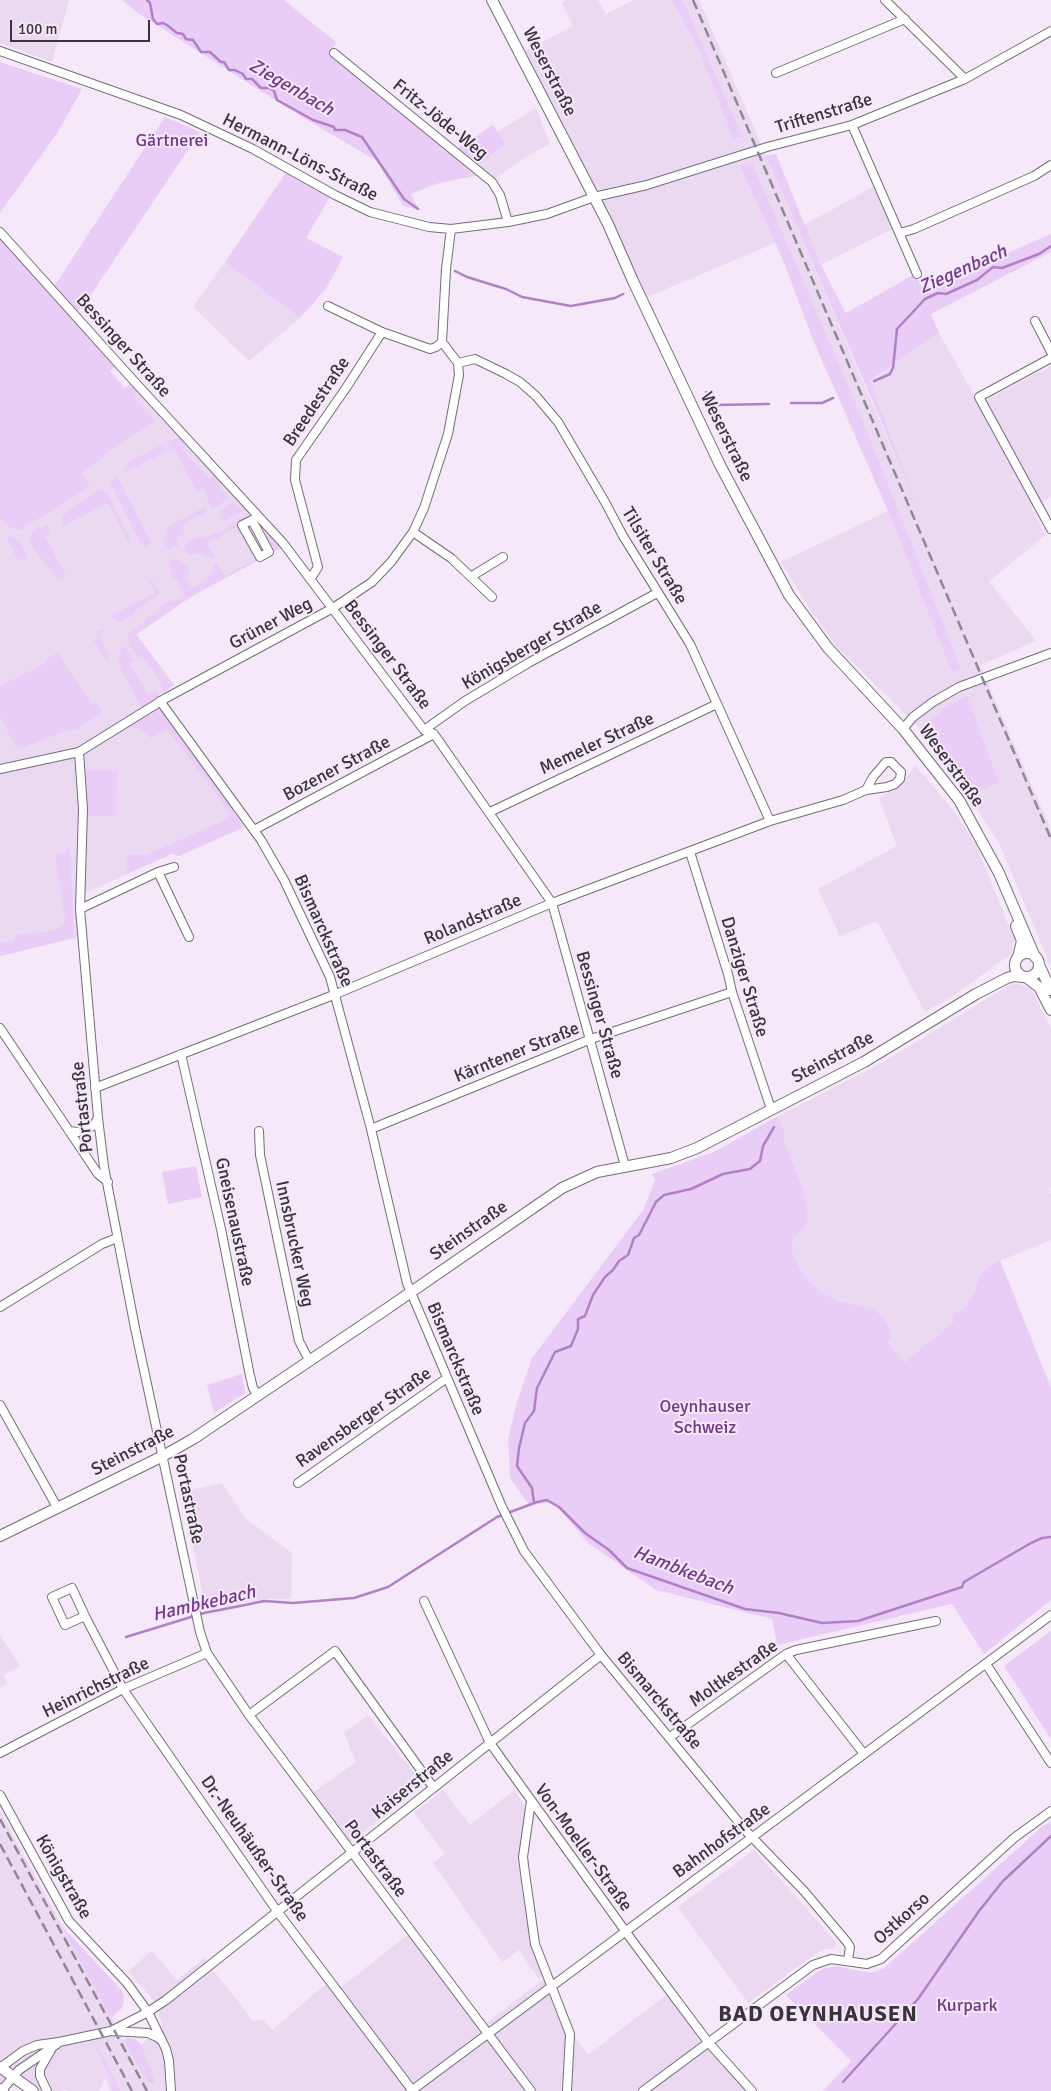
<!DOCTYPE html>
<html>
<head>
<meta charset="utf-8">
<style>
	body { margin:0 }
	#map { position:relative; width:1051px; height:2091px; overflow:hidden; background:#f4e8f9; font-family:Signika,sans-serif }
	canvas { display:block }
	.scale { position:absolute; left:10px; top:20px; width:140px; height:22px; box-sizing:border-box; border:2px solid #39343b; border-top:0; padding-left:6px; font-size:15px; line-height:18px; white-space:nowrap; color:#39343b; -webkit-text-stroke:4px #f4e8f9; paint-order:stroke }
</style>
</head>
<body>
<div id="map">
<canvas width="1051" height="2091"></canvas>
<div class="scale">100 m</div>
</div>
<script>
const c = document.querySelector('canvas').getContext('2d');
c.lineJoin = 'round';
function paint(path, color) { c.fillStyle = color; c.fill(path, 'evenodd'); }
const shape = rows => new Path2D(rows.map(r => 'M' + r).join(''));
function trace(path, color, width, dash) { c.strokeStyle = color; c.lineWidth = width; c.lineCap = dash ? 'butt' : 'round'; c.setLineDash(dash || []); c.stroke(path); }
function label(font, color, halo, rows, align = 'center') {
  c.font = font + ' Signika,sans-serif'; c.lineWidth = 4; c.setLineDash([]); c.textBaseline = 'middle'; c.strokeStyle = halo; c.fillStyle = color; for (const [text, x, y, turn = 0] of rows) {
    c.save(); c.translate(x, y); c.rotate((+turn || 0) * Math.PI / 180); c.textAlign = isNaN(turn) ? turn : align; if (halo) c.strokeText(text, 0, 0); c.fillText(text, 0, 0); c.restore();
  }
}
paint(shape([
	[0,0,69,0,52,62,0,43],
	[567,0,598,0,606,14,633,0,672,0,701,55,733,139,742,139,683,0,699,0,915,503,870,382,939,333,979,404,1051,366,1051,497,1031,508,1046,535,989,581,1036,641,980,665,1051,830,1051,967,999,843,969,797,999,782,967,697,943,709,930,720,924,732,837,647,811,611,781,562,888,511,952,673,961,669,752,162,739,165,775,243,647,297,599,194,525,51,573,26,562,3],
	[536,108,550,144,524,158,489,183,470,169,506,145,497,132],
	[873,187,892,229,821,265,804,225],
	[225,262,300,318,249,361,193,307],
	[138,390,283,547,192,596,136,635,174,685,156,699,244,827,179,856,172,854,78,896,81,936,0,956,0,459],
	[915,765,954,811,977,847,1014,939,1011,954,954,995,925,1012,877,921,840,936,818,889,897,846,879,798,894,790,908,776],
	[1018,984,1031,988,1051,1029,1051,1187,1048,1188,1051,1194,1051,1240,990,1265,981,1273,972,1298,963,1309,952,1316,954,1321,905,1362,888,1343,891,1332,885,1319,874,1309,842,1302,823,1293,811,1283,800,1269,792,1251,793,1238,803,1229,808,1221,804,1191,784,1140,785,1133,778,1116,882,1063,1010,985],
	[222,1483,245,1518,292,1553,291,1599,265,1599,206,1609,182,1492],
	[0,1635,20,1666,3,1675,8,1684,0,1688],
	[368,1715,423,1784,348,1844,311,1794,356,1762,344,1733],
	[443,1790,470,1825,514,1790,526,1808,522,1857,543,1976,539,1979,519,1950,502,1962,433,1863,445,1854,414,1813],
	[0,1811,124,2041,147,2081,135,2050,163,2026,155,2002,128,1971,152,1951,177,1980,204,1958,253,2021,263,2020,272,2030,333,1978,341,1987,413,1931,485,2024,545,1978,572,2026,575,2037,588,2055,674,1989,715,2046,755,2091,121,2091,97,2045,95,2047,109,2077,112,2091,110,2091,105,2078,99,2091,68,2091,64,2089,63,2091,41,2091,20,2077,8,2091,0,2091],
	[754,1850,837,1943,833,1949,825,1949,815,1954,748,2003,678,1907]
]), '#ead9f1');
paint(shape([
	[123,0,284,0,337,43,333,47,456,149,493,125,506,145,471,169,478,175,436,184,411,194,419,210,403,206,377,161,302,117,136,12],
	[672,0,683,0,743,138,733,139,701,55],
	[0,62,82,89,58,132,0,213],
	[165,117,200,132,86,302,74,316,115,366,110,371,125,388,131,383,138,390,133,397,156,421,117,445,92,466,81,472,90,487,23,528,19,530,7,526,0,518,0,235,51,291],
	[776,154,821,265,846,313,915,274,923,290,1051,234,1051,252,931,314,939,333,870,381,924,525,876,409,766,156],
	[752,162,861,416,961,669,952,673,888,511,813,340,783,260,739,165],
	[287,171,331,195,306,238,343,257,326,289,300,318,225,262],
	[182,437,187,445,183,450,209,478,214,474,223,483,219,487,229,498,216,507,211,508,203,488,196,491,174,448,171,449,166,442],
	[163,444,167,451,122,474,129,462],
	[117,476,151,543,146,547,141,544,110,482],
	[102,490,107,493,132,543,130,545,108,503,63,526,62,516,97,491],
	[233,502,239,509,244,505,248,509,225,521,220,519,219,516,222,514,219,511],
	[205,507,207,511,185,522,183,527,185,533,176,538,179,545,169,550,162,538,168,534,165,528],
	[251,512,259,521,263,532,260,534,251,519,207,544,215,558,213,559,197,553,191,555,186,553,184,548,188,542,200,537,202,539,228,528,227,525],
	[47,524,51,532,45,536,66,576,58,581,33,548,29,540,30,536,33,532],
	[270,533,283,547,192,596,136,634,174,685,164,692,160,687,163,685,141,656,138,658,128,643,130,642,127,634,144,622,147,617,157,612,160,606,171,600,175,601,184,595,177,580,171,575,170,562,176,558,187,566,190,574,186,577,191,587,197,587,206,577,213,573,214,563,217,562,225,576,269,552,262,538],
	[10,536,20,541,28,558,18,560,7,540],
	[150,578,160,592,157,596,146,602,145,605,134,611,132,616,120,622,113,619,111,616,155,593,148,579],
	[105,628,100,637,110,658,106,661,94,641,98,636,96,632],
	[124,646,135,660,129,664,148,695,155,690,160,695,156,699,157,701,143,709,121,671,123,670,118,660,121,648],
	[57,653,92,704,95,702,102,712,77,729,63,732,17,750,0,716,0,686,46,663,45,660],
	[967,696,999,782,969,797,928,740,924,732,930,720,943,709],
	[161,705,244,827,179,856,172,854,127,874,126,855,146,855,227,819,229,816,221,800,167,729,151,738,139,729,129,728,127,725],
	[84,770,117,771,116,816,84,816],
	[70,846,74,938,0,956,0,943,15,940,14,935,52,931,59,928,64,923,65,918,55,855,63,853],
	[778,1116,785,1133,784,1140,804,1191,808,1221,803,1229,793,1238,792,1251,800,1269,811,1283,823,1293,842,1302,874,1309,885,1319,891,1332,891,1338,888,1343,905,1362,954,1321,952,1316,963,1309,972,1298,981,1273,990,1265,1000,1260,1051,1388,1051,1600,984,1654,952,1604,777,1645,772,1619,656,1590,588,1543,554,1502,529,1505,510,1478,508,1439,517,1402,532,1358,643,1210,655,1180,652,1174,714,1152],
	[196,1166,202,1197,168,1204,162,1172],
	[242,1374,245,1393,214,1413,207,1385],
	[1051,1631,1051,1739,1004,1666],
	[1051,1822,1051,2091,823,2091,851,2061,786,1995,822,1969,836,1966,866,1972,874,1972,884,1968,1043,1826],
	[61,1925,123,1992,124,2002,122,2008,111,2018],
	[126,2038,135,2039,141,2044,155,2081,153,2084,147,2081,124,2041],
	[97,2045,118,2085,121,2091,112,2091,109,2077,95,2047]
]), '#eacdf6');
trace(shape([
	[147,0,150,3,153,19,157,24,163,23,167,25,177,33,183,34,186,39,193,40,201,52,210,52,221,62,224,62,229,70,235,70,243,74,246,79,252,79,261,88,270,88,274,91,277,100,313,120,334,127,335,130,345,130,362,137,404,199,418,209],
	[455,271,467,277,506,289,522,297,571,306,615,298,623,294],
	[874,381,890,374,893,368,897,329,925,299,938,293,946,294,977,280,993,267,1002,268,1039,254,1051,246],
	[706,392,715,405,769,404],
	[791,403,822,403,833,398],
	[534,1503,532,1488,517,1466,519,1448,525,1423,534,1411,537,1388,555,1352,571,1346,578,1329,578,1319,585,1316,593,1295,605,1277,613,1270,619,1261,628,1255,634,1238,639,1235,656,1202,664,1195,691,1189,723,1174,750,1169,760,1161,763,1146,774,1127],
	[126,1637,204,1613,245,1605,264,1601,293,1603,354,1598,388,1587,497,1517,537,1502,547,1500,559,1507,585,1533,609,1550,627,1568,745,1609,779,1613,822,1623,858,1621,962,1587,964,1582,1031,1543,1042,1538,1051,1537],
	[843,2082,918,1999,979,1911,1003,1881,1051,1836]
]), '#b180c6', 2.5);
const street = shape([
	[885,0,965,79],
	[0,51,181,115,253,149,335,195,370,212,429,227,451,229,508,222,547,214,594,197,647,185,767,147,852,125,965,79,1051,31],
	[334,53,492,182,500,195,508,222],
	[776,73,905,19],
	[852,125,917,274],
	[0,232,133,380,283,543,424,730,434,734,552,903,625,1166],
	[900,233,914,229,1034,176,1051,165],
	[328,306,382,332,430,349,436,347,442,342],
	[1035,321,1051,352],
	[1051,358,979,397,1051,529],
	[458,363,475,359,506,374,520,382,536,396,558,422,605,502,623,536,690,644,770,821],
	[252,520,269,552,260,557,242,525,252,520],
	[413,532,451,558,492,597],
	[472,576,503,557],
	[311,578,318,567,295,480,296,460,346,388,382,332],
	[160,701,261,840,284,880,330,977,371,1129,407,1283,502,1507,524,1551,601,1655,746,1831,804,1891,847,1942,850,1947,848,1960],
	[903,729,913,717,933,702,959,687,1051,653],
	[424,730,465,701,530,662,657,593],
	[79,752,83,809,80,909,98,1118,104,1167,135,1328,200,1632,207,1653,249,1715,531,2091],
	[0,769,79,752,166,698,333,608,372,582,391,562,413,532,424,508,448,434,459,375,458,363,442,342,446,269,451,229],
	[490,812,717,704],
	[254,830,434,734],
	[690,852,728,974,732,992,771,1109],
	[158,872,189,937],
	[80,909,158,872,174,867],
	[0,1028,98,1174,108,1182],
	[181,1054,221,1229,250,1376,253,1388,258,1396],
	[95,1088,336,994,552,903,770,821,843,800,866,790,887,787,895,784,900,779,901,772,891,762,886,762,873,777,866,790],
	[371,1129,591,1039,732,992],
	[69,1131,78,1132,86,1129,93,1126,98,1118],
	[259,1131,260,1155,299,1341,309,1360],
	[0,1307,102,1244,117,1238],
	[0,1405,57,1507],
	[298,1483,447,1378],
	[72,1588,85,1616,65,1625,52,1597,72,1588],
	[424,1601,490,1743,631,1939,708,2042,752,2091],
	[85,1616,123,1689,277,1911,412,2090],
	[786,1654,864,1754],
	[986,1664,1051,1763],
	[249,1715,335,1651,433,1787],
	[670,1737,786,1654,796,1650,936,1621],
	[0,1753,123,1689,207,1653],
	[0,1795,69,1921,127,1983,148,2012,166,2049,169,2061,171,2091],
	[531,1801,523,1857,525,1873,535,1944,570,2034,567,2091],
	[111,2031,148,2012,166,2000,601,1655],
	[0,2068,23,2051,37,2045,59,2042,111,2031,148,2033,157,2037,162,2041],
	[2,2090,19,2070,57,2044],
	[47,2091,40,2076,40,2069,51,2050],
	[411,2091,1051,1615],
	[643,2091,813,1965,831,1959,867,1964,881,1959,1014,1838,1051,1811]
]);
const secondary = shape([
	[492,0,608,224,633,281,720,465,789,595,828,648,903,729,959,800,999,873,1035,957],
	[1016,926,1022,941,1018,957],
	'1015 965a12 12 0 1 1 24 0a12 12 0 1 1-24 0Z',
	[1039,965,1051,990],
	[1027,978,1039,987,1051,1010],
	[0,1536,163,1456,193,1439,385,1310,562,1188,597,1172,671,1158,697,1148,864,1062,976,994,1007,978,1014,976,1023,977],
	[0,2067,33,2091],
	[0,2089,3,2091]
]);
trace(street, '#766b7a', 10);
trace(secondary, '#766b7a', 12);
trace(street, '#fff', 8);
trace(secondary, '#fff', 10);
trace(shape([
	[693,0,1051,839],
	[0,1819,147,2091],
	[0,1844,132,2091]
]), '#8f8793', 2.5, [10, 5]);
label('18px', '#39343b', '#f4e8f9', [
	["Weserstraße",549,72,63],
	["Triftenstraße",824,114,-17],
	["Fritz-Jöde-Weg",440,120,39],
	["Hermann-Löns-Straße",300,158,27],
	["Bessinger Straße",123,346,48],
	["Breedestraße",317,402,-56],
	["Weserstraße",726,437,64],
	["Tilsiter Straße",654,556,59],
	["Grüner Weg",271,624,-28],
	["Königsberger Straße",532,646,-30],
	["Bessinger Straße",387,655,53],
	["Memeler Straße",597,744,-25],
	["Weserstraße",951,766,54],
	["Bozener Straße",337,769,-28],
	["Rolandstraße",473,920,-23],
	["Bismarckstraße",323,931,66],
	["Danziger Straße",744,977,73],
	["Bessinger Straße",599,1015,74],
	["Kärntener Straße",517,1053,-22],
	["Steinstraße",833,1058,-28],
	["Portastraße",83,1107,-96],
	["Gneisenaustraße",234,1222,78],
	["Steinstraße",469,1231,-35],
	["Innsbrucker Weg",294,1244,78],
	["Bismarckstraße",455,1359,67],
	["Ravensberger Straße",364,1418,-35],
	["Steinstraße",133,1451,-27],
	["Portastraße",188,1499,78],
	["Moltkestraße",734,1674,-35],
	["Heinrichstraße",96,1688,-26],
	["Bismarckstraße",659,1701,50],
	["Kaiserstraße",413,1785,-39],
	["Bahnhofstraße",722,1841,-36],
	["Von-Moeller-Straße",583,1848,54],
	["Dr.-Neuhäußer-Straße",254,1849,55],
	["Portastraße",375,1859,53],
	["Königstraße",63,1877,60],
	["Ostkorso",902,1919,-42]
]);
label('18px', '#73368a', '#f4e8f9', [
	["Gärtnerei",172,141],
	["Oeynhauser",705,1407],
	["Schweiz",705,1428],
	["Kurpark",967,2006]
]);
label('italic 19px', '#76398d', '#f4e8f9', [
	["Ziegenbach",291,88,30],
	["Ziegenbach",963,270,-24],
	["Hambkebach",683,1571,21],
	["Hambkebach",204,1604,-13]
]);
c.letterSpacing = '1px';
label('bold 22px', '#39343b', '#f4e8f9', [
	["BAD OEYNHAUSEN",818,2015]
]);
c.letterSpacing = '0px';
</script>
</body>
</html>
